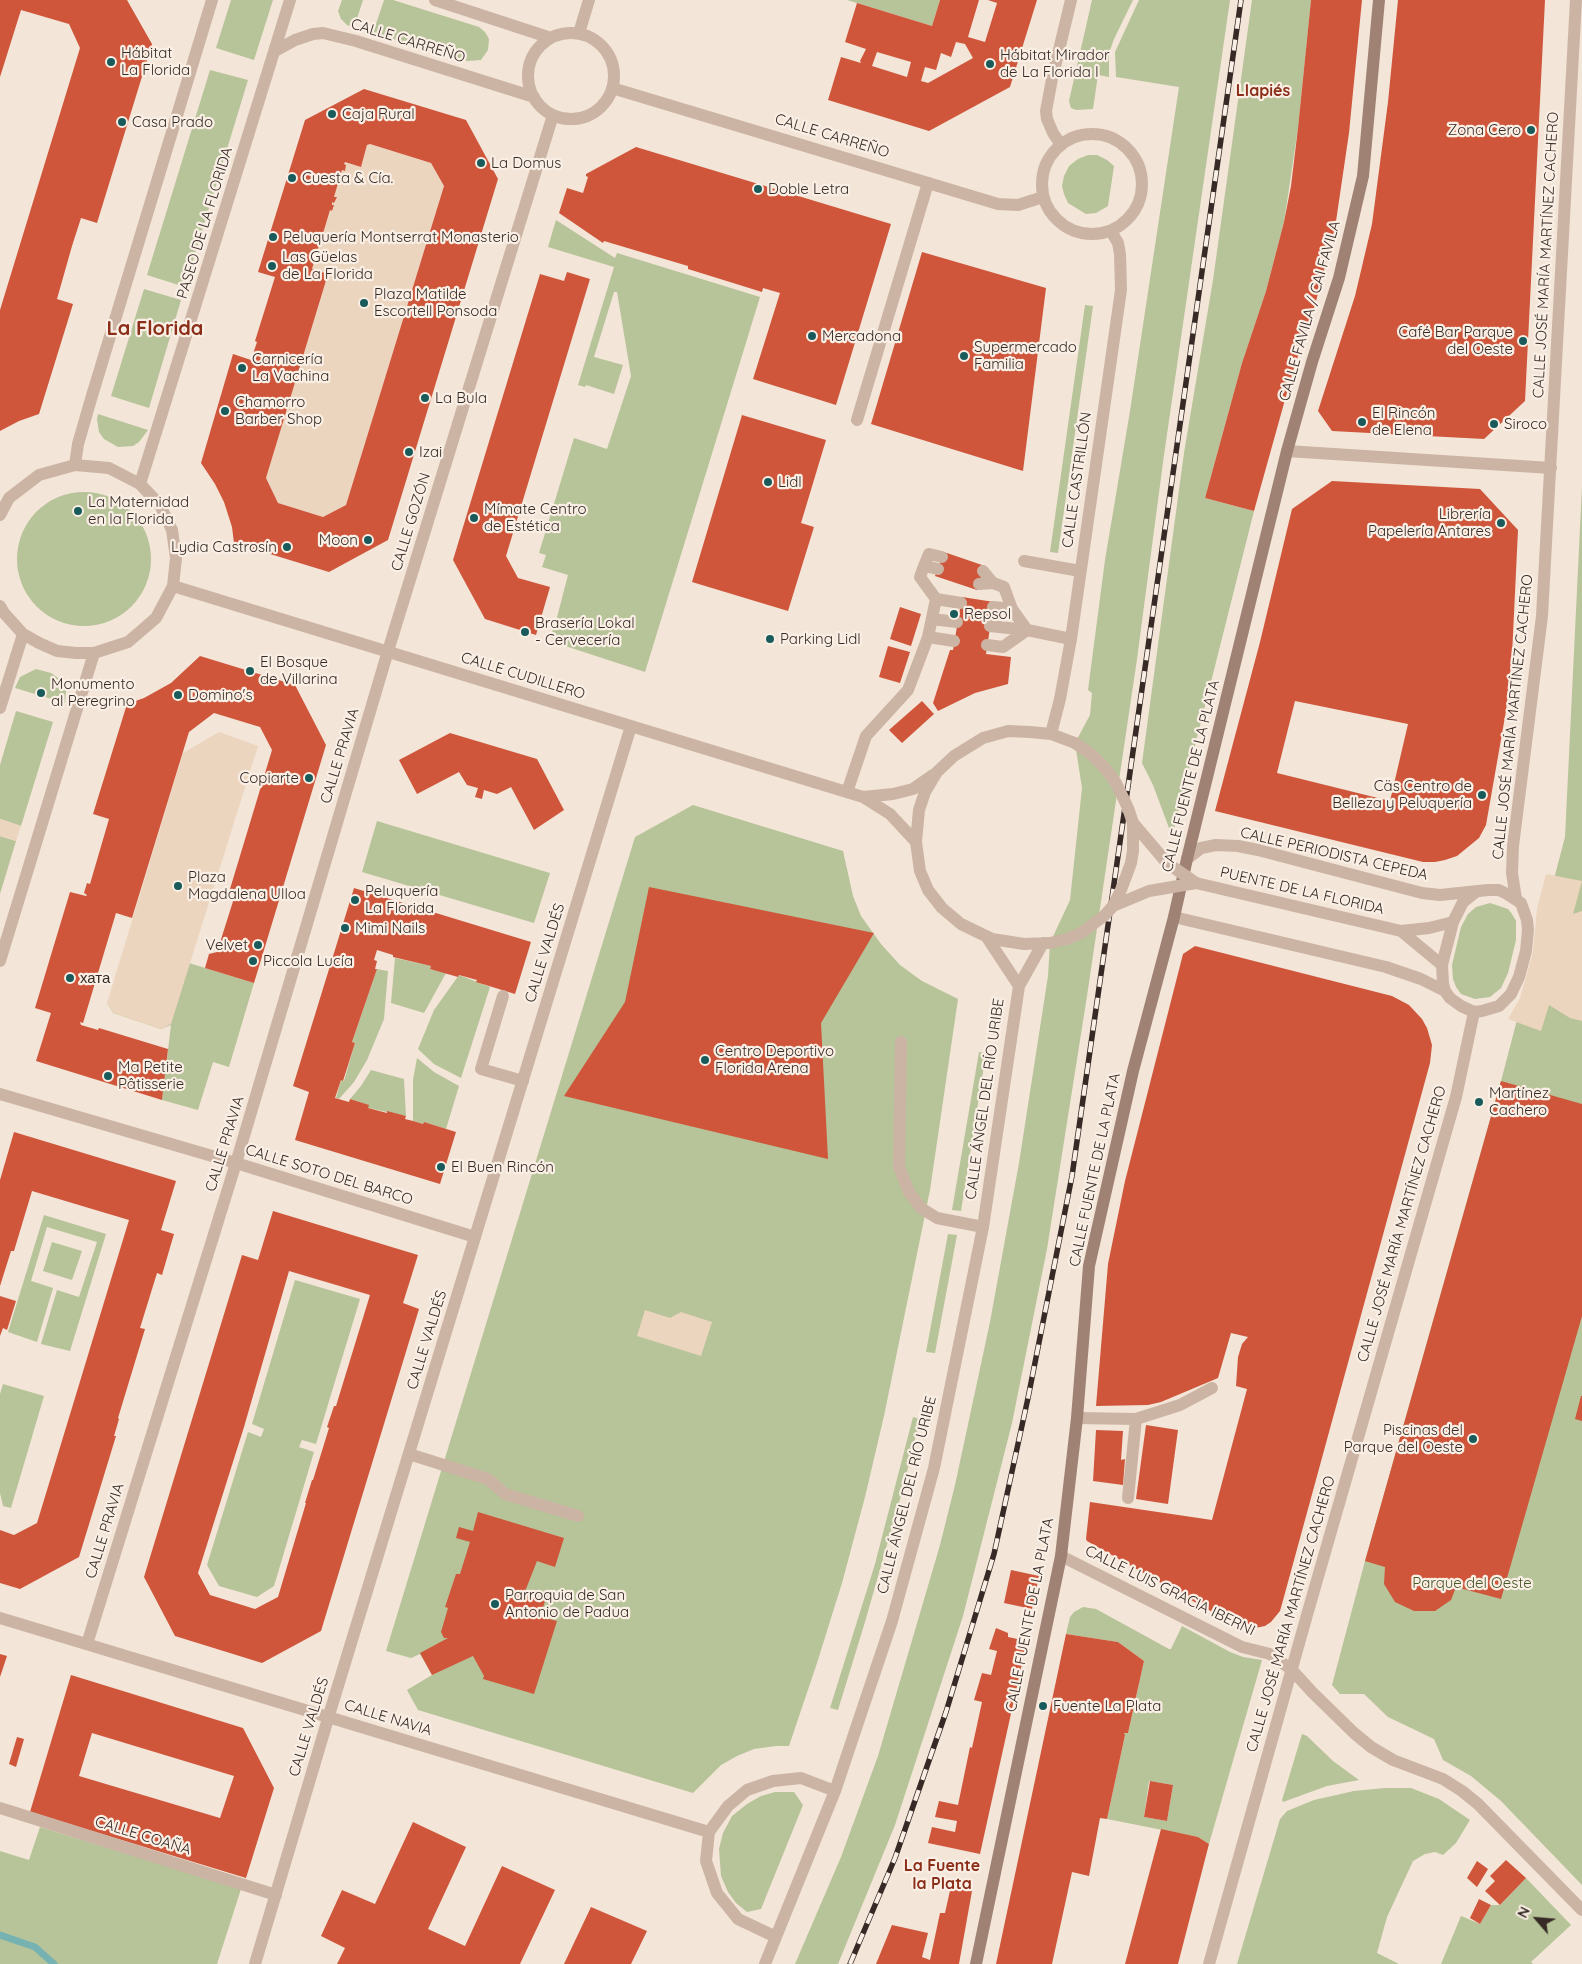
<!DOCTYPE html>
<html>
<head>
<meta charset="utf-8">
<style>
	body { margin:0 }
	#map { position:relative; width:1582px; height:1964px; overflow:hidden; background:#f3e5d8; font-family:Quicksand,sans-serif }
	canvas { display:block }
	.north { position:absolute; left:1512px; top:1894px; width:50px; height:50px; -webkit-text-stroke:4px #faefe5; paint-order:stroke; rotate:297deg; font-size:14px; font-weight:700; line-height:20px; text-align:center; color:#372a26 }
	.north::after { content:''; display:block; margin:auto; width:18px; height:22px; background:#372a26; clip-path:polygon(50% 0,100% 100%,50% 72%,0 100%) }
</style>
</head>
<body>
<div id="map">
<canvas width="1582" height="1964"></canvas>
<div class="north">N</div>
</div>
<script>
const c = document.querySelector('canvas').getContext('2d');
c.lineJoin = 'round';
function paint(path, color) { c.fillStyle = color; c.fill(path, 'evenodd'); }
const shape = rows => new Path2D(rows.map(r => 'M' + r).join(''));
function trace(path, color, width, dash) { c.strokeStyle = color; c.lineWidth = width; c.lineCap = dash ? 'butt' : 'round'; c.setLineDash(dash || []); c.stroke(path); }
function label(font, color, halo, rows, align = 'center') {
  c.font = font + ' Quicksand,sans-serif'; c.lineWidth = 4.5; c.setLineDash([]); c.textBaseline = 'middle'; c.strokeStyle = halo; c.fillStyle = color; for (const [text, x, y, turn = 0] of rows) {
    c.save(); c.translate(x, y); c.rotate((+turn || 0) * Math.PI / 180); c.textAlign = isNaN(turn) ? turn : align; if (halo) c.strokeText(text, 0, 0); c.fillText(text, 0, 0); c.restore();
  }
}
paint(shape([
	[231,0,273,0,254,60,216,48],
	[342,0,363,0,354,28,347,25,341,19,338,11],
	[384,0,393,0,479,27,485,32,489,39,488,50,481,60,467,61,373,33],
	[847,0,940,0,932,26],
	[1092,0,1133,0,1114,39,1109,53,1109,77,1098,75,1093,109,1076,110,1071,108,1069,101],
	[1139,0,1230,0,1164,455,1137,659,1087,996,1047,1249,1012,1423,963,1616,895,1825,838,1964,795,1964,841,1857,878,1756,940,1545,955,1485,990,1322,1019,1163,1048,976,1050,943,1070,900,1082,788,1075,743,1090,715,1092,693,1088,690,1105,560,1130,411,1179,87,1116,77,1115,52],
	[1252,0,1311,0,1298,128,1284,222,1266,291,1242,363,1205,498,1254,511,1173,833,1169,828,1153,785,1142,763,1184,453,1213,280],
	[210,70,248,80,185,287,147,275],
	[1088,155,1097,155,1107,160,1114,166,1108,206,1096,213,1086,214,1068,203,1064,194,1062,186,1064,176,1069,166,1078,159],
	[556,220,615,258,617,253,760,297,645,672,553,642,554,639,550,637,555,625,568,575,542,567,546,555,539,553,574,438,607,449,631,376,617,292,614,292,594,357,623,365,614,394,586,385,585,387,578,385,614,267,548,247],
	[144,289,181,300,149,408,111,396],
	[1085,305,1093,306,1058,553,1050,552],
	[98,414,148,430,139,442,133,446,118,447,104,439,99,432,97,419],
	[1582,487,1582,1885,1501,1801,1471,1776,1443,1760,1434,1739,1388,1717,1364,1694,1340,1694,1332,1685,1365,1561,1501,1081,1565,837],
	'17 559a67 67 0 1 1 134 0a67 67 0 1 1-134 0Z',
	[36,669,51,673,61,680,66,691,65,703,15,688,20,677],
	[16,711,53,722,21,826,0,819,0,765],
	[693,805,843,851,853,896,861,916,881,944,900,965,922,981,958,999,930,1190,884,1416,865,1497,842,1583,817,1663,789,1746,776,1746,754,1749,737,1756,721,1765,693,1793,418,1710,407,1690,432,1675,420,1654,411,1658,386,1651,635,837],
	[377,821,550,873,534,923,362,872],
	[0,836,16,841,0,894],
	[1490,903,1508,909,1512,914,1516,921,1516,940,1508,973,1501,988,1490,997,1475,999,1461,994,1456,987,1453,979,1452,965,1461,927,1468,914,1476,907],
	[203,918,189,963,254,983,229,1067,213,1062,198,1110,162,1100,171,1025,161,1029,113,1013,107,1003],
	[395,958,431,966,430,969,446,973,424,1013,391,1003],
	[377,969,388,971,384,1019,367,1060,354,1082,339,1099,336,1098,341,1080,344,1081,355,1043,352,1042],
	[459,975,490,987,461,1078,434,1064,418,1049,434,1010],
	[979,1052,986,1053,961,1211,952,1210],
	[417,1058,434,1072,459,1086,446,1129,424,1122,423,1124,413,1121,413,1080],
	[371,1070,404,1079,406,1116,368,1108,368,1105,350,1099,361,1086],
	[44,1215,106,1234,70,1351,41,1344,57,1290,79,1297,97,1242,47,1227,31,1281,53,1288,37,1342,8,1332],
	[948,1234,957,1235,935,1353,926,1352],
	[52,1242,82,1251,72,1280,43,1271],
	[295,1280,360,1299,316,1444,302,1440,299,1447,314,1452,274,1586,257,1597,219,1586,207,1565,248,1432,261,1437,264,1429,252,1424],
	[3,1384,44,1396,11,1508,3,1506,0,1493,0,1394],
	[913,1417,920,1419,902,1492,865,1622,838,1710,830,1708,875,1564],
	[1083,1607,1096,1609,1169,1649,1171,1649,1182,1626,1230,1652,1243,1657,1262,1660,1209,1844,1198,1837,1107,1819,1125,1735,1124,1733,1128,1733,1144,1661,1118,1642,1066,1634,1070,1617,1074,1612],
	[1149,1781,1173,1785,1167,1821,1144,1817],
	[1302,1734,1307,1736,1333,1761,1359,1780,1327,1786,1283,1802,1282,1800],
	[1385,1788,1411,1788,1439,1799,1470,1820,1456,1843,1443,1855,1435,1852,1425,1854,1413,1861,1387,1917,1377,1953,1399,1964,1237,1964,1280,1819,1287,1811,1314,1800,1354,1791],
	[775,1792,794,1792,803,1805,761,1909,747,1912,736,1903,728,1892,721,1876,719,1849,723,1833,732,1816,747,1804,761,1796],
	[40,1827,241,1889,217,1964,0,1964,0,1851,29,1860],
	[1526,1878,1571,1925,1531,1962,1533,1964,1441,1964,1461,1916,1480,1924,1491,1905,1500,1905]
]), '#b7c398');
paint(shape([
	[370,144,431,163,444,186,346,505,323,517,278,503,266,478,328,274,312,269,320,242,323,243,324,238,322,237,330,210,332,211,334,206,332,205,332,202,334,203,336,198,334,197,342,170,345,171,346,165,344,164,345,162,361,167,367,145],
	[219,732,258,746,171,1024,161,1029,113,1013,107,1003,183,753],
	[0,819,21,826,16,841,0,836],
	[1546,874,1582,881,1573,914,1582,911,1582,1021,1570,1018,1549,1005,1541,1031,1508,1019,1520,998,1533,952,1537,909],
	[645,1310,670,1318,681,1312,712,1322,701,1356,637,1336]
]), '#ecd5be');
trace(shape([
	[0,1935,35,1947,54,1964]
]), '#75b2b1', 7);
paint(shape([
	[0,0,127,0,152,44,97,223,81,218,72,246,57,299,73,304,39,414,19,421,0,431,0,310,80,48,69,24,21,10,0,77],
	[940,0,979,0,968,37,985,42,997,3,988,0,1037,0,1010,87,929,131,828,100,841,57,861,63,860,61,866,49,845,42,857,3,932,26],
	[956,42,965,44,973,58,928,83,921,81,925,67,936,70,941,53,951,57],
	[877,52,911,62,907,77,872,66],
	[1311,0,1362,0,1349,133,1335,228,1315,305,1293,371,1254,511,1205,498,1242,363,1266,291,1284,222,1291,186,1298,128],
	[1398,0,1545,0,1525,401,1484,439,1332,431,1318,411,1355,296,1372,224,1388,102],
	[364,89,466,120,498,179,388,540,329,572,234,543,232,527,224,502,215,484,201,463,233,354,251,360,257,342,255,341,275,277,258,272,305,120],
	[370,144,431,163,444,186,346,505,323,517,278,503,266,478,328,274,312,269,320,242,322,243,324,237,322,237,330,210,332,211,334,205,332,205,332,202,334,203,337,197,334,197,342,170,345,171,346,165,344,164,345,162,361,167,367,145],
	[636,147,891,224,836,405,753,379,780,293,763,288,762,292,688,269,688,266,604,241,603,243,559,213,567,188,583,193,588,177,586,176,586,174],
	[922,252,1046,288,1023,471,871,424],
	[567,272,590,279,506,556,518,578,550,587,536,635,485,619,453,560,540,274,564,281],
	[742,415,826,440,801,523,814,527,788,611,692,582],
	[1332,481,1480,489,1518,530,1512,655,1506,711,1486,825,1479,838,1457,856,1445,860,1435,862,1423,862,1215,811,1260,642,1292,509],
	[1295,701,1408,724,1390,801,1277,773],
	[944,552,985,566,977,590,935,576],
	[962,597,994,602,986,654,1011,657,1008,684,975,693,938,711,933,703,950,650,953,650],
	[900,607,921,614,911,646,890,639],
	[888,646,910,652,900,683,879,677],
	[200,656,295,685,326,745,254,983,205,968,209,954,217,952,235,895,230,889,272,750,260,727,214,713,189,732,132,918,116,913,83,1023,80,1022,81,1025,98,1030,99,1028,168,1049,162,1100,36,1061,51,1013,35,1008,70,892,86,896,87,895,84,893,87,883,90,884,109,819,93,814,127,704,144,698,171,683],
	[922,701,934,714,902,743,889,730],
	[450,733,537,759,564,810,534,830,511,787,497,794,484,790,482,799,475,797,478,788,467,785,459,772,417,794,399,760],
	[649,887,874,933,821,1023,828,1159,564,1096,625,1002],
	[354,888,531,942,515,994,476,982,477,980,459,975,458,977,430,969,431,966,393,957,393,955,377,950,374,960,377,961,375,969,377,969,352,1042,355,1043,343,1081,341,1080,335,1098,349,1102,350,1099,369,1105,368,1108,387,1113,387,1111,406,1116,405,1119,413,1121,423,1124,424,1122,456,1132,440,1184,295,1140,309,1092,293,1086],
	[1195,946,1392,996,1409,1005,1422,1019,1427,1028,1432,1045,1430,1063,1282,1604,1280,1611,1271,1622,1265,1626,1250,1629,1237,1626,1087,1541,1086,1539,1090,1502,1212,1520,1247,1389,1236,1386,1238,1357,1242,1344,1248,1337,1231,1333,1218,1378,1161,1402,1148,1405,1096,1406,1108,1264,1125,1181,1183,954],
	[1501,1081,1582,1104,1582,1316,1501,1599,1456,1587,1451,1600,1435,1611,1414,1611,1395,1602,1384,1584,1385,1567,1365,1561],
	[14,1132,176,1181,161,1230,174,1234,162,1275,157,1273,140,1328,145,1329,118,1418,119,1419,114,1436,116,1436,79,1557,20,1589,0,1583,0,1530,14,1535,37,1523,129,1220,32,1191,14,1251,11,1251,0,1286,0,1180],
	[273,1211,418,1255,403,1303,419,1309,321,1631,262,1663,175,1636,144,1577,242,1255,258,1260],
	[289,1271,370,1295,336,1406,334,1406,327,1427,329,1428,313,1480,312,1480,305,1503,306,1503,278,1597,255,1609,210,1595,198,1573,244,1427],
	[0,1296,16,1301,7,1330,3,1328,0,1336],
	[1581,1396,1582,1396,1582,1421,1575,1419],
	[1146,1425,1178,1430,1168,1504,1136,1499],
	[1096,1430,1123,1431,1121,1460,1125,1459,1123,1485,1093,1481],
	[478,1512,564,1538,555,1567,537,1561,524,1594,545,1601,540,1617,557,1621,534,1694,483,1679,484,1676,473,1656,432,1675,420,1653,448,1638,444,1638,441,1632,448,1608,445,1607,456,1574,460,1574,470,1542,456,1538,459,1527,473,1531],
	[1011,1570,1039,1576,1032,1609,1004,1603],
	[996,1628,1008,1633,1008,1637,1027,1641,980,1854,928,1843,932,1827,955,1832,957,1821,935,1817,939,1801,958,1805,970,1747,972,1748,982,1702,974,1700,982,1673,991,1675,997,1651,989,1649],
	[1066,1634,1118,1642,1144,1661,1128,1733,1124,1733,1125,1735,1107,1819,1100,1818,1089,1876,1072,1872,1052,1964,996,1964],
	[0,1654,7,1656,0,1677],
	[71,1675,243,1728,274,1788,246,1878,30,1812],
	[92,1733,234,1776,220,1818,79,1776],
	[17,1737,24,1739,16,1767,9,1764],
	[1150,1781,1173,1785,1167,1821,1144,1817],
	[413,1822,466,1847,428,1929,465,1946,502,1866,555,1890,520,1964,337,1964,345,1948,321,1936,342,1890,375,1904],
	[1161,1829,1198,1837,1209,1844,1178,1964,1125,1964],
	[1506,1860,1526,1878,1500,1905,1485,1891,1495,1881,1490,1876],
	[1477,1861,1488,1869,1477,1887,1467,1878],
	[951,1886,972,1891,959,1964,876,1964,892,1925,928,1933,922,1957,930,1960,940,1913,945,1913],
	[1479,1899,1491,1905,1480,1924,1470,1918],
	[591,1907,647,1931,631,1964,564,1964]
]), '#cf563b');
trace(shape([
	[857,420,928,183],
	[1024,561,1080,571],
	[924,566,929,554,942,557],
	[983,571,993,583],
	[979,584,993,583,1004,587,1012,609],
	[936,599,920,577,924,566,938,569],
	[993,607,1012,609,1027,630,1071,639],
	[932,619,957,622],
	[990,626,1027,630],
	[928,637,954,641],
	[987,645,1003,647,1027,630],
	[847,792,866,736,908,690,928,637,936,599,961,603],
	[503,996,481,1069,523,1081],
	[901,1042,899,1167,909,1192,921,1208,937,1218,983,1227],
	[1077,1418,1136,1419,1180,1405,1212,1388],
	[409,1454,488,1479,505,1494,578,1516],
	[1128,1498,1136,1419]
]), '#ccb4a4', 12);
trace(shape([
	[1287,451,1551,468],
	[0,1094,236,1163,475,1237],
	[0,1808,276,1895]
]), '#ccb4a4', 12);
trace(shape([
	[435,0,551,38],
	[579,33,589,0],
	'528 76a43 43 0 1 1 86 0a43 43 0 1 1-86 0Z',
	[275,51,295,40,313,34,323,33,356,41,534,97],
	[612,88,998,204,1018,205,1043,197],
	'1042 184a50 50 0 1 1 100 0a50 50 0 1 1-100 0Z',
	[1061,145,1053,133,1047,119,1046,111,1052,79,1071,0],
	[75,465,78,444,91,399,212,0],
	[140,484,290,0],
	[0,515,9,498,39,475,75,465,109,468,140,484,160,505,172,530,176,558,173,586,156,618,128,642,94,653,76,653,57,651,39,643,23,634,4,613,0,606],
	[173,586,863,797,890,814,916,842],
	[0,708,23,634],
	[1051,734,1060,699,1071,639,1121,290,1120,254,1118,243,1111,231],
	[863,797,893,794,913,789,933,775],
	[1187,859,1201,848,1216,845,1238,846,1258,850,1422,893,1440,895,1488,890,1499,890,1507,894,1521,903,1527,920,1528,930,1526,951,1519,977,1511,994,1499,1006,1482,1011,1474,1012,1461,1006,1450,998,1445,991,1443,984,1442,965,1453,922,1463,902,1477,891],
	[1196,883,1401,931,1429,928,1453,922],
	[1516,899,1512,873,1513,846,1542,616,1576,0],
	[1174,917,1386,967,1421,979,1445,991],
	[1401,931,1442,965],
	[986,936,1019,986],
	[1048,943,1024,944,992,939,961,924,942,908,928,890,920,871,916,842,919,810,925,792,937,772,954,756,983,738,1008,731,1030,732,1051,734,1075,743],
	[0,961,94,653],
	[1061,1556,1242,1647,1270,1654,1292,1670,1312,1692,1354,1733,1371,1747,1393,1760,1443,1779,1462,1791,1478,1804,1582,1910],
	[0,1618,709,1832],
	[87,1644,236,1163,388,651,553,115],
	[776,1937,738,1919,717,1893,706,1861,709,1832,728,1806,747,1790,773,1781,801,1778,835,1791],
	[255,1964,330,1712,631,726],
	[765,1964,835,1791,892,1621,934,1468,983,1227,1019,986,1043,943],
	[1209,1964,1307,1615,1456,1097,1474,1012]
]), '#ccb4a4', 12);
trace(shape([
	[976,1964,1061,1556,1077,1418,1089,1266,1133,1071,1174,917,1187,859,1287,451,1312,362,1339,278,1363,176,1379,0]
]), '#a08275', 12);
const rail = shape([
	[850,1964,895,1858,946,1712,994,1554,1028,1398,1072,1176,1241,0]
]);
trace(rail, '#372a26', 5.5);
trace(rail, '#faefe5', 4, [11]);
trace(shape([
	[1133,823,1167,863,1196,883],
	[1113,906,1149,891,1196,883],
	[1050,943,1067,939,1081,933,1104,916,1113,906,1121,890,1131,863,1133,851,1133,823,1128,808,1116,783,1105,768,1091,754,1075,743]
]), '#ccb4a4', 12);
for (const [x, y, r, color] of [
	[111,62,5,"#195a5b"],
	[990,64,5,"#195a5b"],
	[332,114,5,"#195a5b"],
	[122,122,5,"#195a5b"],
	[1531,130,5,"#195a5b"],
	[481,163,5,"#195a5b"],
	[292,178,5,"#195a5b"],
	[758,189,5,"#195a5b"],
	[273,237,5,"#195a5b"],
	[272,266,5,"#195a5b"],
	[364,303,5,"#195a5b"],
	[812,336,5,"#195a5b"],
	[1523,341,5,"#195a5b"],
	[964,356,5,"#195a5b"],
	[242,368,5,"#195a5b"],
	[425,398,5,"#195a5b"],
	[225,411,5,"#195a5b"],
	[1362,422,5,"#195a5b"],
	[1494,424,5,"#195a5b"],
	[409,452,5,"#195a5b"],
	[768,482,5,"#195a5b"],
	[78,511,5,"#195a5b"],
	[474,518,5,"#195a5b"],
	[1501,523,5,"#195a5b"],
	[368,540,5,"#195a5b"],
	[287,547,5,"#195a5b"],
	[954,614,5,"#195a5b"],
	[525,632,5,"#195a5b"],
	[770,639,5,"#195a5b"],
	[250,671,5,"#195a5b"],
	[41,693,5,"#195a5b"],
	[178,695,5,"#195a5b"],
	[309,778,5,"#195a5b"],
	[1482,795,5,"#195a5b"],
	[178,886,5,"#195a5b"],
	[355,900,5,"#195a5b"],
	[345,928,5,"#195a5b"],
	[258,945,5,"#195a5b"],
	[253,961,5,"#195a5b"],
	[70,978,5,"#195a5b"],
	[705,1060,5,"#195a5b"],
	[108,1076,5,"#195a5b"],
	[1479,1102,5,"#195a5b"],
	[441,1167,5,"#195a5b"],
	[1473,1439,5,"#195a5b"],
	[495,1604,5,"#195a5b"],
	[1043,1706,5,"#195a5b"]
]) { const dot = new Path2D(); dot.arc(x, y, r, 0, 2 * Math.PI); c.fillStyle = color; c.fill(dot); trace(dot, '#faefe5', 2); }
label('15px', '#372a26', '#faefe5', [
	["CALLE CARREÑO",408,41,17],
	["CALLE CARREÑO",832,136,17],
	["PASEO DE LA FLORIDA",205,223,-73],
	["CALLE JOSÉ MARÍA MARTÍNEZ CACHERO",1546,255,-87],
	["CALLE FAVILA / CAI FAVILA",1310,311,-74],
	["CALLE CASTRILLÓN",1077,480,-82],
	["CALLE GOZÓN",411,522,-73],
	["CALLE CUDILLERO",523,676,17],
	["CALLE JOSÉ MARÍA MARTÍNEZ CACHERO",1513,717,-84],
	["CALLE PRAVIA",340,756,-73],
	["CALLE FUENTE DE LA PLATA",1191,776,-76],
	["CALLE PERIODISTA CEPEDA",1334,854,13],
	["PUENTE DE LA FLORIDA",1302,891,13],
	["CALLE VALDÉS",545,953,-73],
	["CALLE ÁNGEL DEL RÍO URIBE",985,1099,-82],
	["CALLE PRAVIA",225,1144,-73],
	["CALLE FUENTE DE LA PLATA",1095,1170,-78],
	["CALLE SOTO DEL BARCO",329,1175,17],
	["CALLE JOSÉ MARÍA MARTÍNEZ CACHERO",1402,1224,-74],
	["CALLE VALDÉS",427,1340,-73],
	["CALLE ÁNGEL DEL RÍO URIBE",907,1495,-76],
	["CALLE PRAVIA",105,1531,-73],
	["CALLE LUIS GRACIA IBERNI",1170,1591,26],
	["CALLE JOSÉ MARÍA MARTÍNEZ CACHERO",1291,1614,-74],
	["CALLE FUENTE DE LA PLATA",1030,1615,-79],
	["CALLE NAVIA",388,1718,17],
	["CALLE VALDÉS",309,1727,-73],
	["CALLE COAÑA",143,1836,17]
]);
label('15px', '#372a26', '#faefe5', [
	["Hábitat",121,53],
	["La Florida",121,70],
	["Hábitat Mirador",1000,55],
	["de La Florida I",1000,72],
	["Caja Rural",342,114],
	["Casa Prado",132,122],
	["Zona Cero",1521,130,"right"],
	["La Domus",491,163],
	["Cuesta & Cía.",302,178],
	["Doble Letra",768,189],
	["Peluquería Montserrat Monasterio",283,237],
	["Las Güelas",282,257],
	["de La Florida",282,274],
	["Plaza Matilde",374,294],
	["Escortell Ponsoda",374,311],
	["Café Bar Parque",1513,332,"right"],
	["del Oeste",1513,349,"right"],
	["Mercadona",822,336],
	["Supermercado",974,347],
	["Familia",974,364],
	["Carnicería",252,359],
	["La Vachina",252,376],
	["La Bula",435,398],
	["Chamorro",235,402],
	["Barber Shop",235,419],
	["El Rincón",1372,413],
	["de Elena",1372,430],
	["Siroco",1504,424],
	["Izai",419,452],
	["Lidl",778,482],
	["La Maternidad",88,502],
	["en la Florida",88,519],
	["Mímate Centro",484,509],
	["de Estética",484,526],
	["Librería",1491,514,"right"],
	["Papelería Antares",1491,531,"right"],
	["Moon",358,540,"right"],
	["Lydia Castrosín",277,547,"right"],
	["Repsol",964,614],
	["Brasería Lokal",535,623],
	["- Cervecería",535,640],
	["Parking Lidl",780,639],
	["El Bosque",260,662],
	["de Villarina",260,679],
	["Monumento",51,684],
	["al Peregrino",51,701],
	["Domino's",188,695],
	["Copiarte",299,778,"right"],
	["Cäs Centro de",1472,786,"right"],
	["Belleza y Peluquería",1472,803,"right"],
	["Plaza",188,877],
	["Magdalena Ulloa",188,894],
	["Peluquería",365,891],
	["La Florida",365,908],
	["Mimi Nails",355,928],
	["Velvet",248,945,"right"],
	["Piccola Lucía",263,961],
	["хата",80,978],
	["Centro Deportivo",715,1051],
	["Florida Arena",715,1068],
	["Ma Petite",118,1067],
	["Pâtisserie",118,1084],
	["Martínez",1489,1093],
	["Cachero",1489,1110],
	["El Buen Rincón",451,1167],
	["Piscinas del",1463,1430,"right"],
	["Parque del Oeste",1463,1447,"right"],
	["Parroquia de San",505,1595],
	["Antonio de Padua",505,1612],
	["Fuente La Plata",1053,1706]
], 'left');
label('15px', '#485728', '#faefe5', [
	["Parque del Oeste",1472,1583]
]);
label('bold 16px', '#8b2e19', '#faefe5', [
	["Llapiés",1263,91],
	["La Fuente",942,1866],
	["la Plata",942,1884]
]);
label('bold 20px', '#8b2e19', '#faefe5', [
	["La Florida",155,329]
]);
</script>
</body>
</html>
